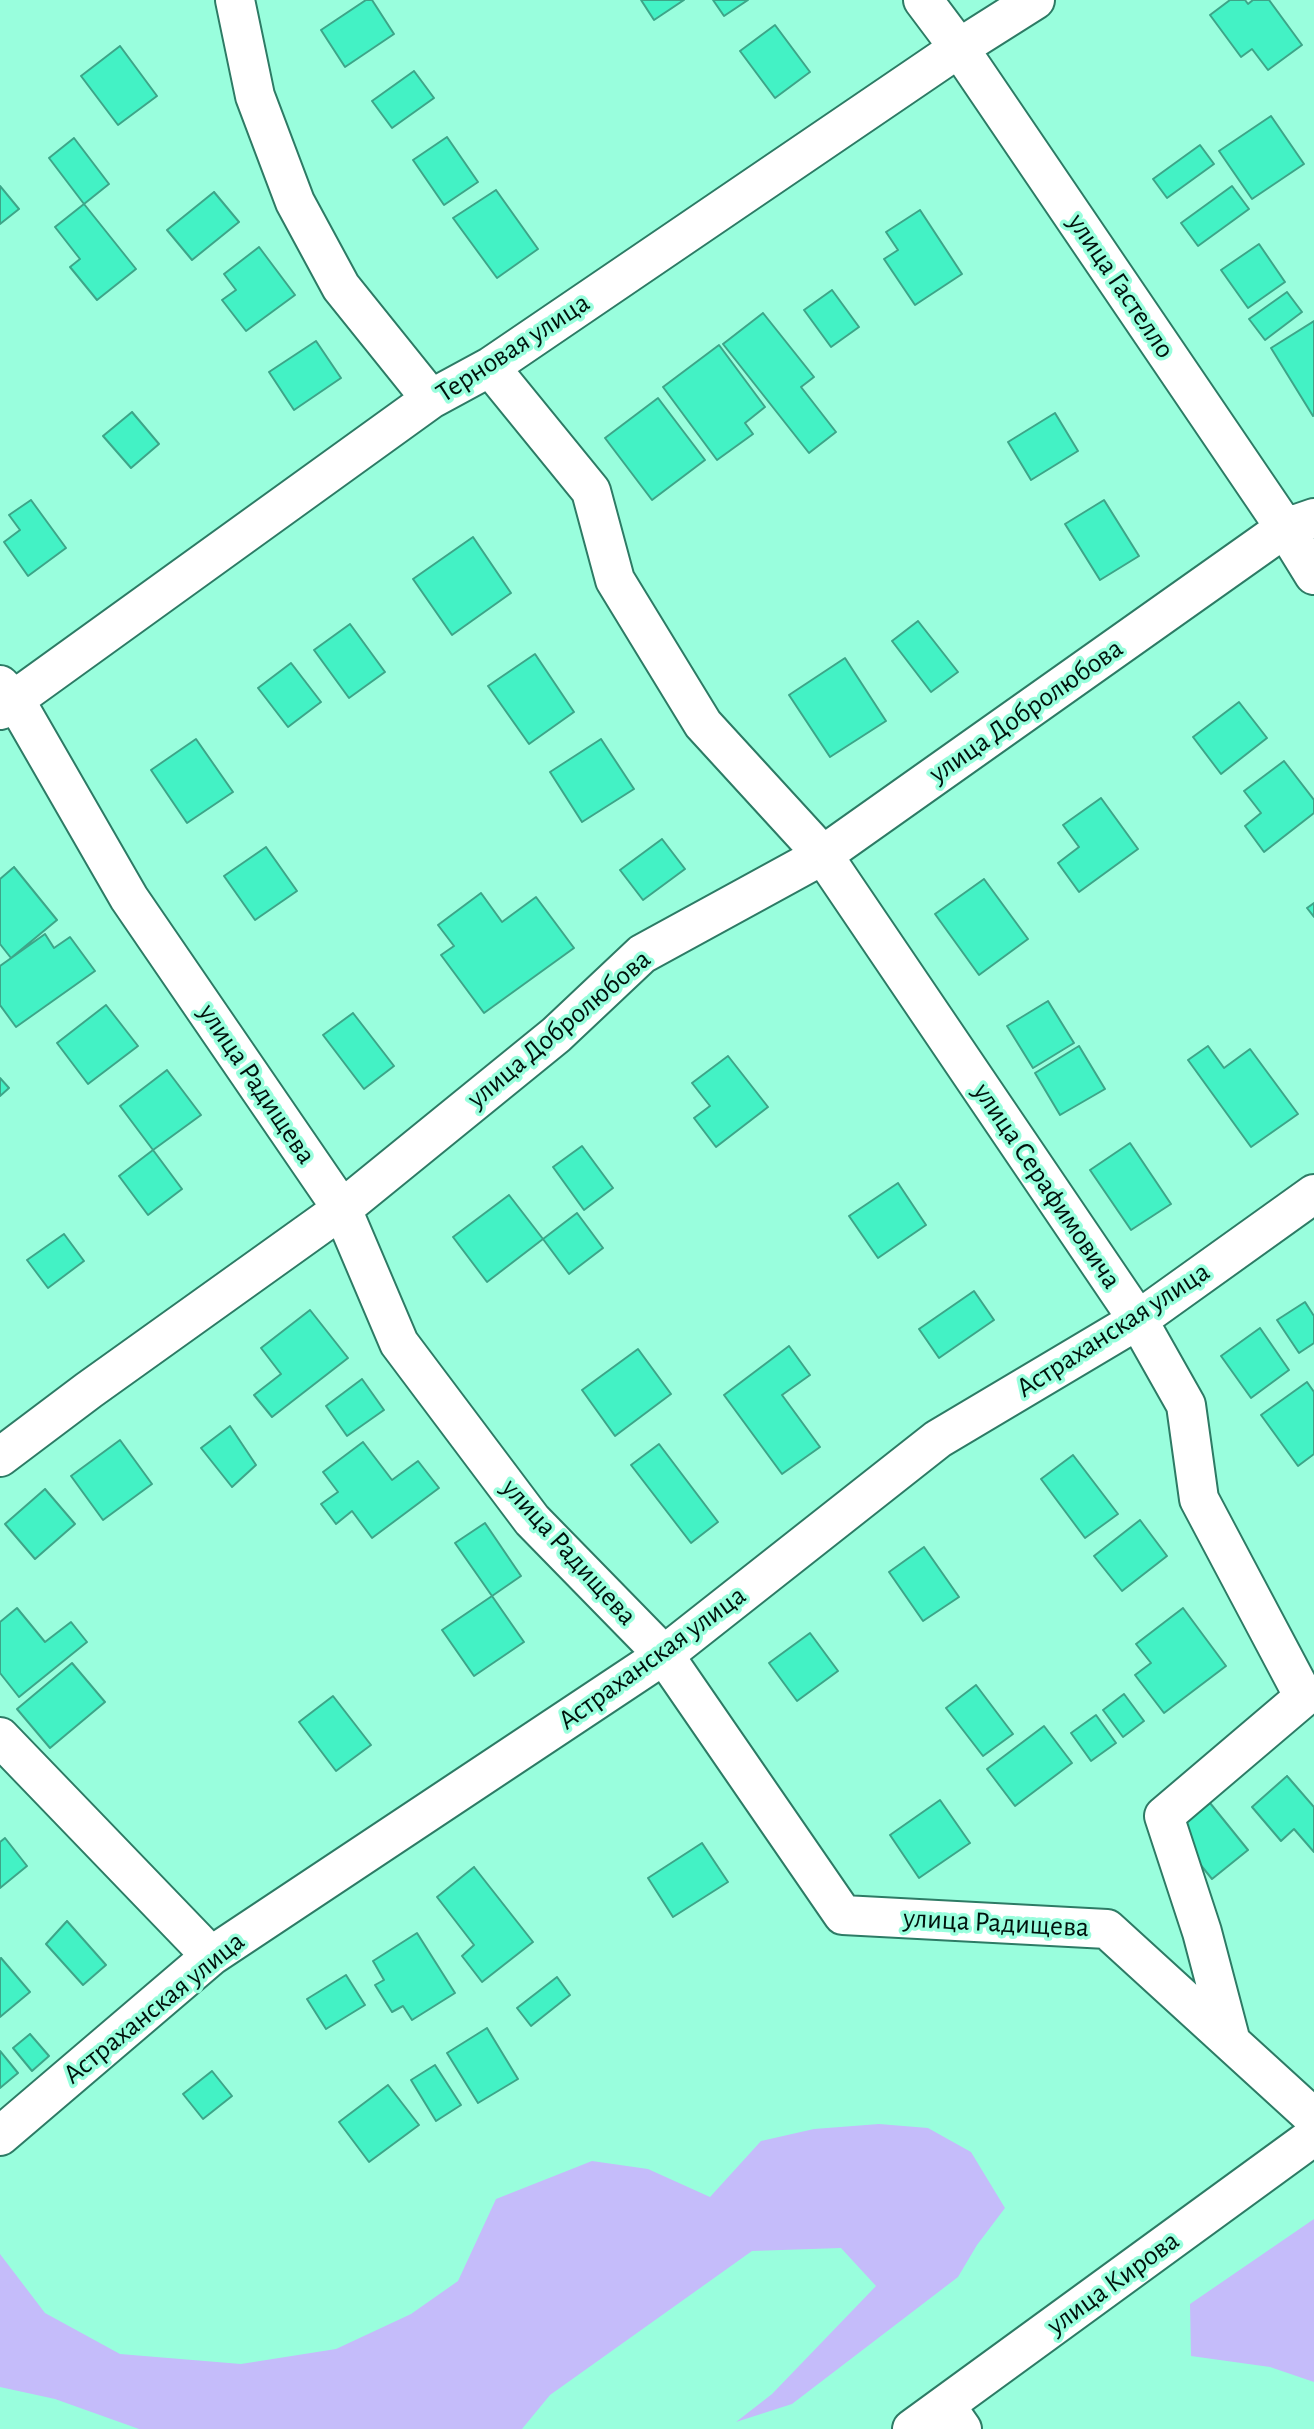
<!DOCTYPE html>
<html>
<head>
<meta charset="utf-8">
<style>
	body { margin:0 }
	canvas { display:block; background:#99fedd }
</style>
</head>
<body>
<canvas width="1314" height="2429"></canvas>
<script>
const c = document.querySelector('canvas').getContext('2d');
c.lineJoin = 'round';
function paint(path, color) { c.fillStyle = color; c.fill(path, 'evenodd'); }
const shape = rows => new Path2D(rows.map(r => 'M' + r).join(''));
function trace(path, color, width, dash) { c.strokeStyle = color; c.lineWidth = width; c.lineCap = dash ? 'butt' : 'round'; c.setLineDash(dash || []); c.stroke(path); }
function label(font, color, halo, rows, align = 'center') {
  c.font = font + ' "Alegreya Sans",sans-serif'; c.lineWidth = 7; c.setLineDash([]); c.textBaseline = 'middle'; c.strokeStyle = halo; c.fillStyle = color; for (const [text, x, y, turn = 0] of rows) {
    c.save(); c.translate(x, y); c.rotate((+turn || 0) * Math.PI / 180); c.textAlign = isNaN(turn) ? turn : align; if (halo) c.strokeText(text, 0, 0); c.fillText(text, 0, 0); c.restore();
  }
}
paint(shape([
	[879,2124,928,2128,971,2152,1005,2208,977,2245,958,2277,792,2404,736,2422,772,2394,876,2286,841,2248,752,2251,550,2395,522,2429,139,2429,55,2399,0,2387,0,2254,45,2313,120,2354,241,2364,336,2349,411,2314,458,2281,496,2199,592,2161,648,2169,710,2197,761,2141,814,2129],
	[1314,2219,1314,2382,1270,2367,1191,2356,1190,2304]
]), '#c5bcfa');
const building = shape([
	[366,0,372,0,394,34,345,67,321,30,366,0],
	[641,0,684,0,654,20,641,0],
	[713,0,748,0,724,16,713,0],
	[1230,0,1245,0,1248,4,1253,0,1269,0,1302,45,1268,70,1252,49,1241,57,1210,15,1230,0],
	[775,25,810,72,775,98,740,51,775,25],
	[120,46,157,96,118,125,81,76,120,46],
	[414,71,434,98,392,128,372,101,414,71],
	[1271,116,1304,164,1252,199,1219,151,1271,116],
	[447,137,478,182,444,205,413,160,447,137],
	[74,138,109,184,84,204,49,158,74,138],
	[1200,145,1214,164,1167,198,1153,179,1200,145],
	[0,186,19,209,0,224,0,186],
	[1232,186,1249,209,1198,246,1181,223,1232,186],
	[496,190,538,249,497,278,453,218,496,190],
	[214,192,239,222,192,260,167,230,214,192],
	[84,204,136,269,97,300,70,267,80,259,55,227,84,204],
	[920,210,962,274,915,305,884,259,898,250,886,232,920,210],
	[1259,244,1285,282,1248,308,1221,270,1259,244],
	[259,247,295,295,246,331,222,300,236,290,224,274,259,247],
	[832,290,859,327,831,347,804,310,832,290],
	[1287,292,1302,312,1265,340,1249,319,1287,292],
	[763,313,814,377,801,387,836,432,809,453,723,344,763,313],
	[1314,321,1314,415,1313,416,1271,348,1314,321],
	[316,341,341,378,294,410,269,372,316,341],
	[719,345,765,407,745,423,753,434,717,460,663,387,719,345],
	[658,398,705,460,652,500,605,438,658,398],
	[132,412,159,444,131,468,103,436,132,412],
	[1055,413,1078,451,1031,480,1008,442,1055,413],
	[31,500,66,548,28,576,4,542,20,530,9,515,31,500],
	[1104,500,1139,556,1100,580,1065,524,1104,500],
	[473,537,511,593,452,635,413,579,473,537],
	[918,621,958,672,931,692,892,641,918,621],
	[350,624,385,672,349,698,314,650,350,624],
	[535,654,574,712,529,744,488,686,535,654],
	[845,658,886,721,830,757,789,695,845,658],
	[291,663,321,702,288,727,258,688,291,663],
	[1239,702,1267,738,1221,774,1193,737,1239,702],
	[196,739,233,792,187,823,151,770,196,739],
	[601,739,634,789,582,822,550,772,601,739],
	[1284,761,1314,800,1314,813,1264,852,1245,826,1261,813,1244,791,1284,761],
	[1101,798,1138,849,1079,892,1058,863,1079,847,1063,825,1101,798],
	[662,839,685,869,643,900,620,870,662,839],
	[266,847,297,891,255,920,224,876,266,847],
	[14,867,57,920,11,958,0,944,0,879,14,867],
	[984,879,1028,939,979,975,935,914,984,879],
	[481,893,502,922,536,897,574,948,484,1013,441,955,454,946,438,925,481,893],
	[1314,903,1314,917,1307,908,1314,903],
	[45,934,54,948,70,937,95,971,16,1027,0,1005,0,966,45,934],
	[1048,1001,1074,1043,1033,1068,1007,1026,1048,1001],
	[106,1005,138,1046,88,1084,57,1043,106,1005],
	[353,1013,394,1066,364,1089,323,1035,353,1013],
	[1079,1046,1105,1089,1060,1115,1035,1073,1079,1046],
	[1208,1046,1224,1068,1250,1049,1298,1114,1251,1147,1188,1060,1208,1046],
	[728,1056,768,1107,716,1147,694,1118,710,1106,692,1083,728,1056],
	[167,1070,201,1115,153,1150,120,1106,167,1070],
	[0,1078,9,1088,0,1096,0,1078],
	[1130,1143,1171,1204,1131,1230,1090,1170,1130,1143],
	[582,1146,613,1188,584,1210,553,1167,582,1146],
	[153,1150,182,1189,148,1215,119,1176,153,1150],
	[898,1183,926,1225,878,1258,849,1216,898,1183],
	[509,1195,543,1239,487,1282,453,1237,509,1195],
	[577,1213,603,1248,569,1274,543,1239,577,1213],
	[64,1234,84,1261,48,1288,27,1260,64,1234],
	[974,1291,994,1320,939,1358,919,1329,974,1291],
	[1305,1302,1314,1316,1314,1343,1299,1353,1277,1320,1305,1302],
	[310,1310,348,1358,272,1417,254,1395,281,1374,261,1348,310,1310],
	[1260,1328,1289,1370,1251,1398,1221,1356,1260,1328],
	[789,1346,810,1375,782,1395,820,1447,782,1474,724,1395,789,1346],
	[638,1349,671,1394,615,1436,582,1390,638,1349],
	[362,1379,384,1410,347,1436,326,1406,362,1379],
	[1307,1382,1314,1392,1314,1454,1298,1466,1261,1415,1307,1382],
	[230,1426,256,1465,232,1487,201,1448,230,1426],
	[120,1440,152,1484,103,1520,71,1476,120,1440],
	[363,1442,392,1480,418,1461,439,1488,372,1538,352,1511,336,1524,321,1504,338,1492,323,1472,363,1442],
	[659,1444,718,1522,691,1543,631,1465,659,1444],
	[1073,1455,1118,1514,1085,1538,1041,1479,1073,1455],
	[45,1489,75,1524,35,1559,5,1524,45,1489],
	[1140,1520,1167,1556,1122,1591,1094,1556,1140,1520],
	[485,1523,521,1576,492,1596,455,1543,485,1523],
	[924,1547,959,1597,923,1621,889,1572,924,1547],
	[492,1596,524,1642,474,1676,442,1630,492,1596],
	[17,1608,45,1642,71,1622,87,1642,19,1697,0,1673,0,1622,17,1608],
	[1183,1608,1226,1666,1164,1713,1135,1675,1151,1663,1136,1644,1183,1608],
	[810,1633,838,1671,797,1701,769,1663,810,1633],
	[72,1663,105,1702,50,1748,17,1709,72,1663],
	[976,1685,1013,1734,983,1756,946,1708,976,1685],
	[1124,1694,1144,1721,1123,1737,1103,1710,1124,1694],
	[333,1696,371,1745,336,1771,299,1722,333,1696],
	[1096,1715,1116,1743,1091,1761,1071,1733,1096,1715],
	[1044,1726,1072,1763,1015,1806,987,1769,1044,1726],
	[1287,1776,1314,1807,1314,1852,1294,1829,1281,1841,1252,1807,1287,1776],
	[940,1800,970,1843,919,1878,890,1835,940,1800],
	[1210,1803,1248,1850,1212,1879,1174,1832,1210,1803],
	[5,1838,27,1866,0,1888,0,1842,5,1838],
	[702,1843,728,1882,673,1917,648,1878,702,1843],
	[474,1867,533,1942,482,1982,462,1956,474,1945,437,1897,474,1867],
	[67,1921,106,1965,83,1985,46,1944,67,1921],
	[417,1933,455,1993,412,2020,403,2006,392,2012,375,1985,384,1980,373,1961,417,1933],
	[1,1958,30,1992,0,2017,0,1959,1,1958],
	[346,1975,365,2005,326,2029,307,1999,346,1975],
	[557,1977,570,1995,531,2026,517,2008,557,1977],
	[487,2028,518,2079,478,2103,447,2053,487,2028],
	[30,2034,49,2056,32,2071,13,2048,30,2034],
	[0,2051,18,2073,0,2088,0,2051],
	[435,2065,461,2105,436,2121,411,2080,435,2065],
	[212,2071,232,2096,203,2119,183,2094,212,2071],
	[388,2085,419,2125,369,2162,339,2122,388,2085]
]);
paint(building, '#43f2c5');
trace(building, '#3da588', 2);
const minor = shape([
	[235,0,255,96,295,202,341,287,431,399],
	[923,0,959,48,1285,528,1314,575],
	[490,367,591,491,615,580,703,724,823,855,1138,1320,1186,1405,1199,1499,1304,1697,1164,1816,1202,1932,1231,2042],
	[0,685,15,700,129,898,342,1209,399,1343,532,1520,664,1655,843,1915,1107,1929,1314,2118],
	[0,710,431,399,490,367,959,48,1035,0],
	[0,1457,89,1390,342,1209,556,1035,642,954,823,855,1285,528,1314,518],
	[0,1737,211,1956],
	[0,2136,211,1956,664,1655,938,1439,1138,1320,1314,1194],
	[946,2406,962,2429]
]);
const major = shape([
	[912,2429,1314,2136]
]);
trace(minor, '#2d7b65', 42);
trace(major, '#2d7b65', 42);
trace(minor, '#fff', 38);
trace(major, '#fff', 38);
label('28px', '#00130d', '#99fedd', [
	["улица Гастелло",1121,286,56],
	["Терновая улица",513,348,-33],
	["улица Добролюбова",1026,711,-35],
	["улица Добролюбова",559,1029,-40],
	["улица Радищева",257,1084,56],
	["улица Серафимовича",1047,1186,56],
	["Астраханская улица",1113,1330,-33],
	["улица Радищева",569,1552,48],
	["Астраханская улица",652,1658,-36],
	["улица Радищева",996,1923,3],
	["Астраханская улица",154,2008,-39],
	["улица Кирова",1113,2283,-36]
]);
</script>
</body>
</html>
